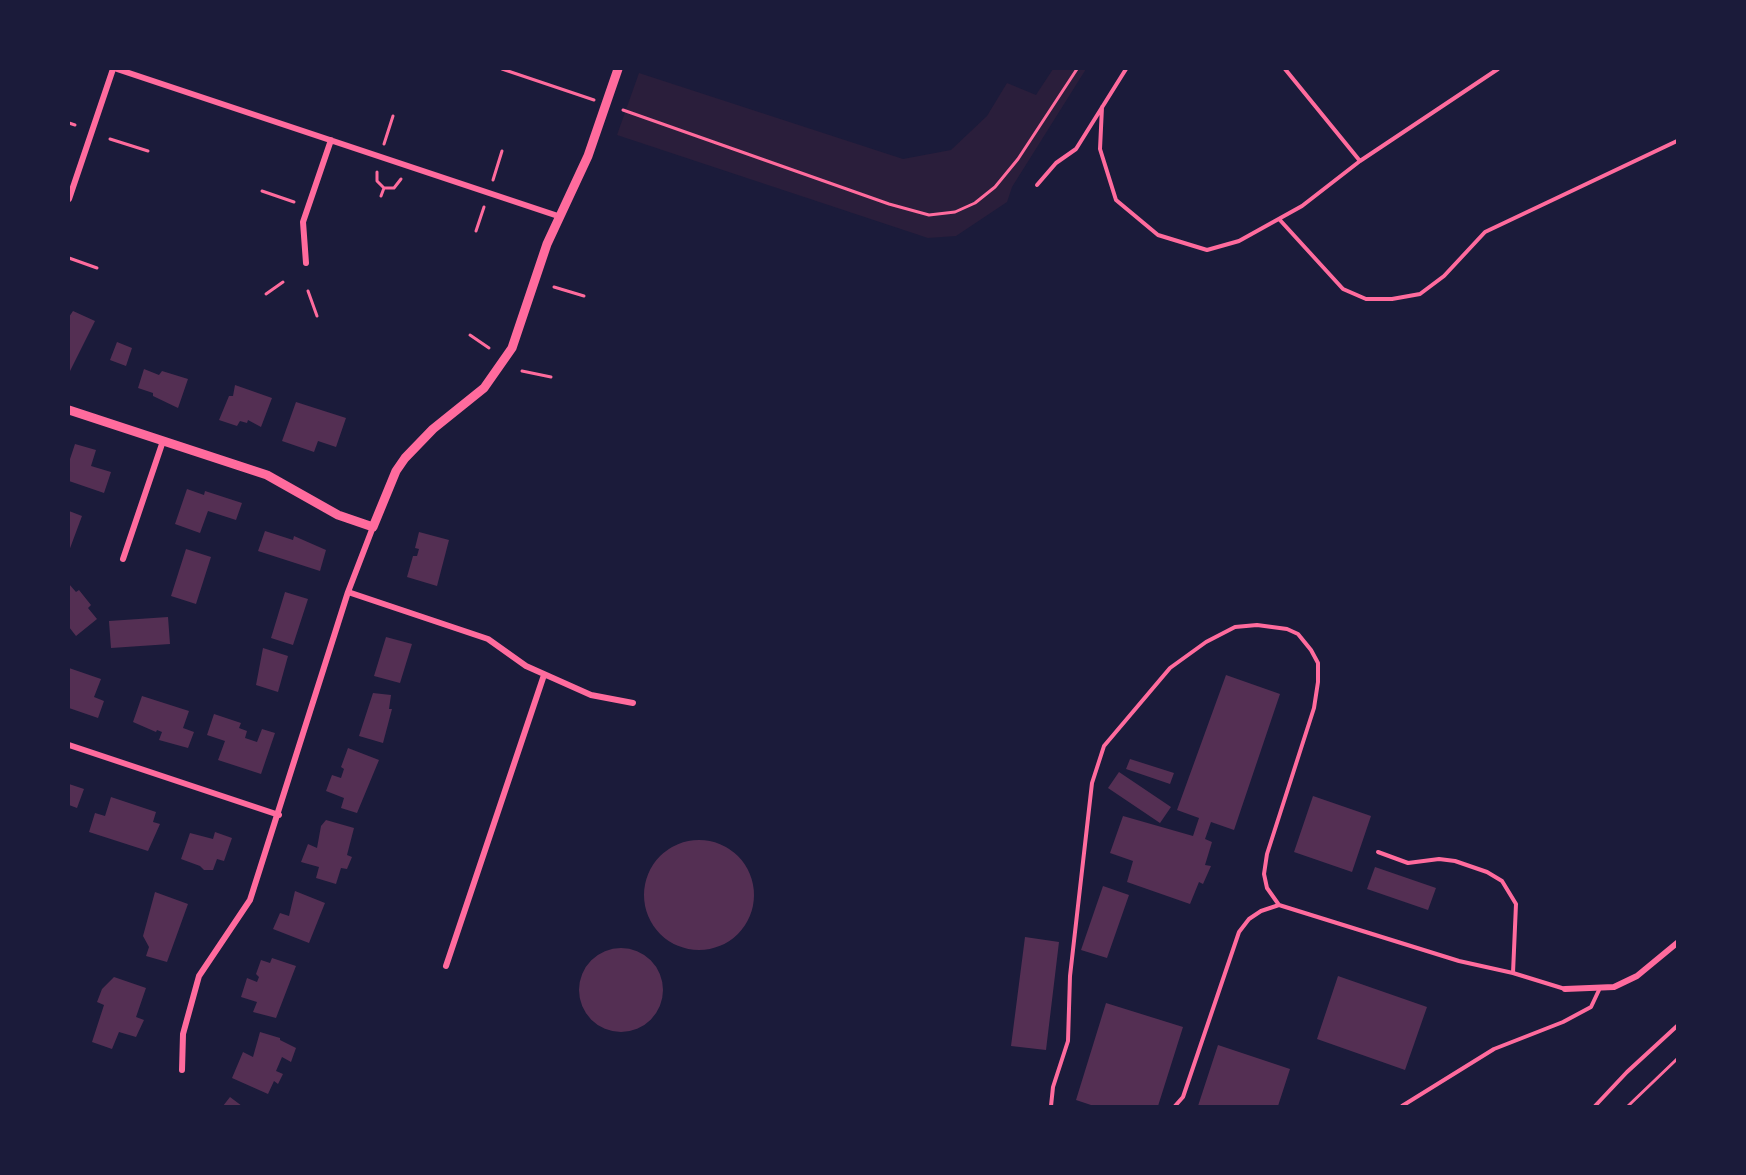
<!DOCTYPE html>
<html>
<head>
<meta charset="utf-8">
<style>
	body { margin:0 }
	#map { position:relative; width:1746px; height:1175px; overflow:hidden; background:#1b1b3a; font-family:Georgia,serif }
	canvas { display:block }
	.frame { position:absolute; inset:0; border:70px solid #1b1b3a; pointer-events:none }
</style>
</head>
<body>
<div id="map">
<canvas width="1746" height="1175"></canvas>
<div class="frame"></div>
</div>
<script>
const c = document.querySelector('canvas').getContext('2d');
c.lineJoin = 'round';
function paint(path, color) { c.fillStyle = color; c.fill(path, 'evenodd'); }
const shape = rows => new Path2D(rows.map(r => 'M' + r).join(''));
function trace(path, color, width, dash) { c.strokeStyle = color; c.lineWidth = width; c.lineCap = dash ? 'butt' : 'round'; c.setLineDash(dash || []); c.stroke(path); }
paint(shape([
	[1053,69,1086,69,1012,187,1007,202,956,236,928,238,617,135,639,73,903,159,951,150,987,116,1007,83,1036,95]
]), '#2a1e3b');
paint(shape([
	[73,311,95,321,69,373,69,317],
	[117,342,132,348,126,366,110,360],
	[144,369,159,375,162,371,188,379,178,408,153,396,153,393,138,388],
	[235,385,272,398,261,427,248,420,247,423,240,421,237,426,219,420,229,396,233,396],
	[296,402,346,418,336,447,318,441,314,452,282,441],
	[75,444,96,450,91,466,111,472,104,493,69,481,69,462],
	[187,489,204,495,205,491,242,503,236,520,208,511,200,533,175,524],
	[69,511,82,516,69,551],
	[265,531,293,540,294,536,326,550,320,571,258,551],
	[419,532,449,540,437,586,407,577,413,556,417,556,419,549,415,548],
	[186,549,211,557,196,604,171,596],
	[69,584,76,592,79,590,91,605,88,608,97,619,76,636,69,627],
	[285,592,308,599,293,645,271,638],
	[168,617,170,644,111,648,109,621],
	[386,637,412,644,400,683,374,676],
	[263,648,288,656,278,692,256,685],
	[69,668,101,679,94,697,104,701,98,718,69,708],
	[1226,675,1280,694,1234,830,1211,822,1205,839,1212,842,1205,865,1211,866,1203,884,1199,882,1190,904,1127,882,1133,861,1110,853,1123,816,1193,836,1199,818,1177,810],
	[373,693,391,695,389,709,392,709,383,743,359,736],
	[142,696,189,711,183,728,194,732,188,748,159,740,162,732,157,730,156,732,133,722],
	[214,714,241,723,239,728,247,731,245,738,257,742,262,729,275,733,261,774,218,760,225,741,207,735],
	[348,748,379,760,357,813,341,808,344,798,326,791,332,775,341,778,344,769,341,767],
	[1130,759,1174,773,1170,784,1126,769],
	[1119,772,1171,807,1160,823,1108,788],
	[69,784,84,789,77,808,69,805],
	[1313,796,1371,816,1352,872,1294,852],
	[111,797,156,812,153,822,160,824,148,851,89,832,95,813,105,816],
	[326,820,354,828,347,855,352,857,347,869,341,868,336,884,316,878,319,867,301,862,308,844,317,848,321,826],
	[215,832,232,838,224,861,217,859,213,870,204,870,200,866,181,859,190,833,213,839],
	'644 895a55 55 0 1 1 110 0a55 55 0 1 1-110 0Z',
	[1375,867,1436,888,1428,910,1367,889],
	[1103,886,1129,895,1107,958,1081,950],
	[295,891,325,903,309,943,273,929,280,913,289,916],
	[155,892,188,904,167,962,146,956,149,947,143,936],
	[1025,937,1059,942,1046,1050,1011,1046],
	'579 990a42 42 0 1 1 84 0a42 42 0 1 1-84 0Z',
	[272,958,296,966,276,1018,253,1012,257,1002,241,997,247,978,257,982,259,977,256,974,261,960,270,963],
	[1338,976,1427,1007,1405,1070,1317,1039],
	[114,977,146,988,136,1017,144,1020,136,1037,119,1032,112,1049,92,1042,104,1005,97,1002,102,989],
	[1106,1003,1183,1027,1158,1106,1094,1106,1076,1100],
	[260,1032,280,1038,280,1040,296,1048,291,1062,282,1057,276,1071,283,1074,278,1084,274,1081,268,1094,232,1078,243,1052,253,1057],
	[1218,1045,1290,1069,1278,1106,1198,1106],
	[230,1097,242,1106,223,1106]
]), '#542f53');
trace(shape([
	[502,69,594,100],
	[623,110,889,204,929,215,955,212,975,203,995,187,1018,159,1077,69],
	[69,123,75,125],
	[110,139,148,151],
	[384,144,393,116],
	[377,172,377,181,384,188,394,188,401,179],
	[493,180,502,151],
	[262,191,294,202],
	[381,196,384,188],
	[476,231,484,207],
	[69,258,97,268],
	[554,287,584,296],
	[308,291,317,316],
	[266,294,283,282],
	[470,335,489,348],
	[522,371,551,377],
	[1628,1106,1677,1059]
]), '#ff6b9d', 3);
trace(shape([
	[1285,69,1360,161],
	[1102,107,1100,149,1116,200,1158,235,1207,250,1239,241,1302,206,1360,161,1498,69],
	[1037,185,1056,163,1076,149,1126,69],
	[1279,219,1343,289,1366,299,1392,299,1420,294,1444,276,1485,232,1677,141],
	[1378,852,1408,863,1439,859,1455,861,1487,872,1502,881,1516,904,1513,973],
	[1279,905,1459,961,1513,973,1565,989],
	[1051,1106,1053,1087,1068,1041,1070,976,1092,783,1104,746,1170,668,1206,642,1235,627,1257,625,1287,629,1298,634,1311,650,1318,663,1318,682,1314,708,1267,854,1264,874,1267,888,1279,905,1261,911,1249,919,1239,932,1183,1097,1175,1106],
	[1402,1106,1494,1049,1563,1022,1591,1007,1599,990],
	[1595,1106,1627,1072,1677,1026]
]), '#ff6b9d', 4);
trace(shape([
	[117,69,558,216],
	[69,199,113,69],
	[306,263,303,222,331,140],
	[123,559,163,441],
	[348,592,488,639,526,666,591,695,633,703],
	[69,745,279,815],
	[446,966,544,675],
	[1565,989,1614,987,1637,976,1677,943],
	[182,1070,183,1034,199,976,250,900,348,592,373,527]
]), '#ff6b9d', 6);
trace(shape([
	[69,410,267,475,338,515,373,527,396,471,405,458,433,429,484,388,512,348,547,244,588,156,618,69]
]), '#ff6b9d', 9);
</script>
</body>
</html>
